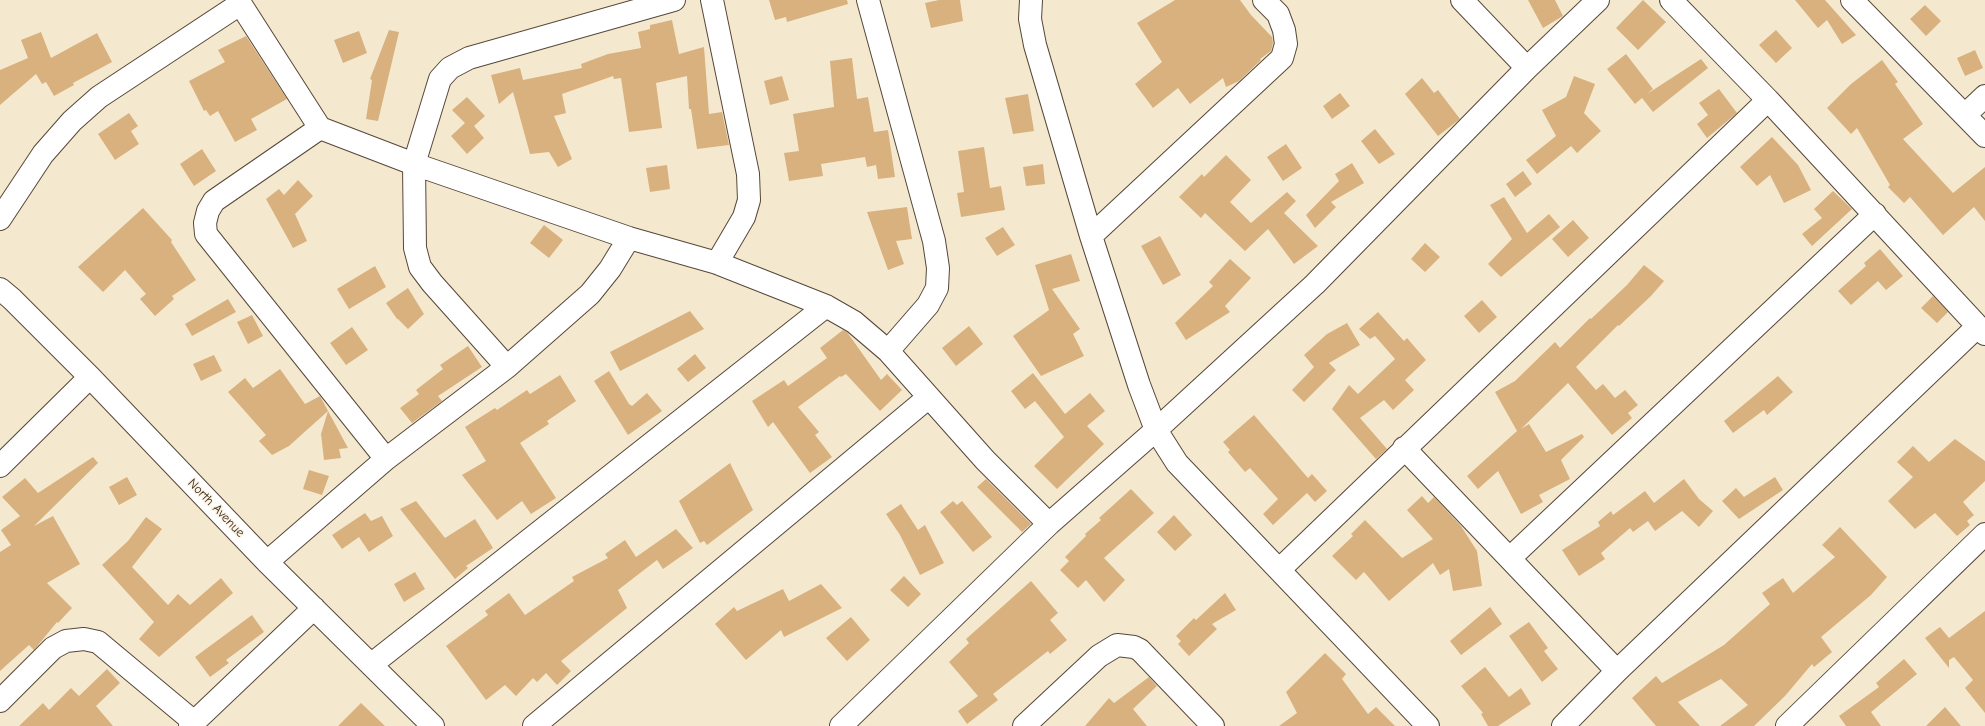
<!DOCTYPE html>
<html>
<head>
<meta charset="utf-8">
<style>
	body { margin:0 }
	canvas { display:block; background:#f4e9cf }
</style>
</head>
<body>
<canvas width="1985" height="726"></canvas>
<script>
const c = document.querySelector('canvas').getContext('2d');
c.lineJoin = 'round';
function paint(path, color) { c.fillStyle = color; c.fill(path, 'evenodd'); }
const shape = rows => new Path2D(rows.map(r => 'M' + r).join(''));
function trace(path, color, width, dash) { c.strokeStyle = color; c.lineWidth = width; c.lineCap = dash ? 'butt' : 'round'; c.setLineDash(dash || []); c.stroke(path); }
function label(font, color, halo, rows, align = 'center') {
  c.font = font + ' "Comic Neue",sans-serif'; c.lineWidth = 3; c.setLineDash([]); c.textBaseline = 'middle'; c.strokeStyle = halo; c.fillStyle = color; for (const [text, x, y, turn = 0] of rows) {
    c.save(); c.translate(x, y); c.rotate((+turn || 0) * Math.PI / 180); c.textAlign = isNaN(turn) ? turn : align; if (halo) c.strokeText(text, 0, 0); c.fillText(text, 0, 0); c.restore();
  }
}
paint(shape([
	[769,0,847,0,848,4,787,22,786,17,775,20],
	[939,0,960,0,963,21,931,28,925,3],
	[1175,0,1240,0,1251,15,1272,37,1273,43,1271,51,1260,59,1261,60,1239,81,1226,87,1223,78,1190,104,1178,88,1153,108,1135,84,1162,62,1137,23],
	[1528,0,1555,0,1563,16,1543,28],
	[1643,0,1666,22,1638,50,1616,28],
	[1795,0,1825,0,1856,35,1842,44,1827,20,1818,28],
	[1925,5,1941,21,1926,36,1910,19],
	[672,20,679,54,704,47,709,114,722,112,729,145,697,149,691,109,689,109,687,76,656,83,662,128,629,132,621,78,614,79,613,76,562,94,566,113,554,116,572,159,558,167,549,152,530,154,513,92,499,104,491,75,520,68,523,80,582,68,581,64,608,54,641,48,638,32,650,29,650,25],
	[389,30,399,32,378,121,366,119,372,80,370,79],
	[1776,30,1792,48,1776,63,1759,45],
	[359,31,367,53,343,63,334,40],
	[41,32,51,58,97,33,112,62,73,83,74,85,54,96,46,82,42,84,36,74,0,105,0,70,28,58,21,40],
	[246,36,287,99,251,119,257,130,235,142,218,111,210,116,206,110,204,111,189,81,225,62,218,50],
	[1975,50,1983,68,1965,76,1957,58],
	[1626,54,1653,89,1647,94,1701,59,1708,68,1653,112,1642,98,1635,104,1607,69],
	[852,58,857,99,868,97,874,132,888,130,895,177,878,179,876,165,867,167,865,157,821,164,823,176,789,181,784,153,799,151,793,114,834,107,830,61],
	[1882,60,1898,82,1895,84,1923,124,1903,139,1953,193,1985,167,1985,221,1974,207,1943,235,1910,197,1904,203,1888,187,1890,185,1857,128,1851,134,1827,108,1851,84],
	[782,76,789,100,770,105,764,81],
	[1574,76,1595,84,1584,113,1601,131,1577,153,1571,146,1537,174,1526,160,1556,136,1542,110,1566,97],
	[1422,78,1434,93,1438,90,1460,119,1438,136,1405,94],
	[1719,89,1737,113,1707,138,1697,124,1708,115,1699,103],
	[1340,93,1350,106,1332,119,1323,106],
	[1028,94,1034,131,1013,134,1005,98],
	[467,97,485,116,474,126,484,138,467,154,451,136,465,123,452,110],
	[129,113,138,126,131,131,139,144,115,160,98,134],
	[1375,129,1395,154,1379,164,1361,141],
	[1772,137,1798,165,1811,190,1784,203,1770,175,1757,186,1740,167],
	[1286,144,1302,168,1283,181,1267,157],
	[984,147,990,188,1001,186,1005,210,961,217,957,193,964,192,958,151],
	[202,149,216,171,194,186,180,164],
	[1226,155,1251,180,1230,202,1251,223,1287,192,1296,201,1284,213,1318,246,1294,264,1268,229,1245,251,1205,213,1201,218,1179,197,1202,174,1204,177],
	[1352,163,1364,183,1331,202,1336,207,1315,228,1306,215,1339,181,1335,174],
	[1043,164,1045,184,1026,186,1023,167],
	[667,165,670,189,650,192,646,168],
	[1523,171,1532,184,1515,197,1506,184],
	[298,180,313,196,295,214,307,241,293,248,266,199,279,189,284,195],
	[1833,191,1852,209,1812,246,1802,234,1822,218,1814,209],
	[1504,197,1527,233,1549,214,1560,227,1501,277,1488,264,1512,239,1490,205],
	[907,207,912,239,896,241,904,264,888,270,867,212],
	[143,208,172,240,171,242,196,280,172,296,174,299,155,316,140,299,146,294,125,270,103,292,78,267],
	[1573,220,1589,238,1568,257,1552,239],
	[544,225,563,240,549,258,530,243],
	[1003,227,1015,245,997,256,985,238],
	[1160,236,1181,275,1163,285,1141,246],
	[1425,243,1440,257,1425,272,1411,259],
	[1880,249,1903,276,1886,290,1878,281,1851,305,1838,291,1866,266,1864,263],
	[1071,254,1080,281,1052,289,1080,329,1073,334,1084,356,1041,376,1013,336,1049,310,1035,265],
	[1230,259,1251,278,1225,306,1230,312,1186,340,1175,323,1213,286,1209,282],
	[1644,265,1664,281,1651,296,1619,326,1618,325,1576,367,1596,390,1603,384,1615,398,1625,390,1638,405,1628,413,1632,418,1612,435,1568,383,1521,429,1529,424,1546,452,1582,434,1584,437,1561,460,1570,479,1539,495,1543,502,1521,514,1498,471,1478,489,1467,476,1517,431,1495,392,1515,381,1555,342,1560,348,1590,318,1591,319,1627,285],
	[375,266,386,287,349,309,337,289],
	[408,288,424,314,408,329,398,319,397,319,386,303],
	[1933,296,1948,312,1937,323,1921,308],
	[228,299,236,312,192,336,185,324],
	[1482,300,1497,317,1479,333,1464,316],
	[690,311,704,329,620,371,610,352],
	[1378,312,1404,341,1407,338,1426,360,1405,380,1414,390,1393,410,1384,400,1360,418,1387,449,1376,459,1332,409,1349,385,1358,394,1395,359,1375,336,1370,339,1359,329],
	[252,315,263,336,248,344,237,322],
	[1347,323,1360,345,1329,363,1336,370,1304,402,1292,390,1314,367,1304,355,1327,334],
	[969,326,983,344,956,366,942,348],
	[352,327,368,350,346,365,330,343],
	[843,330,847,332,881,380,887,374,902,390,880,411,846,374,841,377,840,376,798,407,819,432,815,435,832,457,810,473,773,422,768,427,752,401,784,380,788,386,827,358,820,348],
	[468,346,482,367,438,396,442,401,412,423,400,408,419,394,416,390,443,369,440,365],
	[695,354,706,368,688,382,677,369],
	[214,355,222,371,201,381,193,364],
	[280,369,305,404,320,396,328,411,289,446,272,455,259,441,266,435,228,392,245,378,253,388],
	[609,371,629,404,632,406,647,393,662,411,628,435,594,381],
	[1033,373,1065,414,1090,393,1105,411,1087,426,1104,444,1057,489,1034,466,1064,437,1035,401,1025,409,1011,391],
	[560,375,576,401,547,421,549,424,520,443,556,498,531,514,522,501,497,520,462,475,486,461,465,427,495,408,497,410,527,390,530,394],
	[1778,376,1793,392,1767,415,1764,410,1733,433,1724,421],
	[328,411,348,448,339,449,341,458,324,460,321,434],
	[1254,415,1308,478,1312,474,1327,491,1315,502,1307,493,1273,525,1263,514,1278,499,1250,468,1245,472,1228,452,1230,450,1223,442],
	[1955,439,1985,461,1985,481,1963,502,1974,515,1967,521,1970,525,1957,536,1935,513,1915,529,1888,501,1913,477,1897,462,1913,446,1929,462],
	[93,457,98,463,34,526,53,516,80,564,47,583,72,608,58,623,57,622,34,650,29,645,0,671,0,552,11,545,1,530,20,516,2,497,25,478,38,493],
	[730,463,753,510,707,545,704,541,700,543,679,501],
	[309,470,329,476,322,495,303,489],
	[127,477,137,495,119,505,109,487],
	[1775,477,1783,490,1739,519,1722,501,1736,488,1744,497],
	[986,479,1031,524,1022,532,977,487],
	[1684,479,1699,499,1713,511,1699,527,1682,511,1655,531,1648,521,1633,532,1630,528,1601,553,1605,559,1579,576,1562,550,1600,526,1598,522,1611,511,1613,515,1645,491,1654,503],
	[1131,489,1154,513,1104,558,1125,580,1104,602,1086,580,1078,588,1060,570,1069,561,1065,557,1086,536,1085,534,1101,520,1099,518],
	[1422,496,1428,503,1434,497,1461,526,1477,551,1482,586,1453,591,1449,569,1440,575,1433,563,1389,601,1364,572,1356,580,1332,556,1353,536,1351,534,1365,520,1402,558,1433,539,1407,510],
	[416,501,445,538,475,519,493,548,466,566,468,568,455,579,400,509],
	[953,501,957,505,962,501,992,537,973,552,940,512],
	[901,504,918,530,925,525,944,563,920,575,900,535,886,514],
	[365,513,371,521,382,516,393,536,369,552,359,537,342,549,332,535],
	[1174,515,1192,535,1175,551,1157,532],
	[146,517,162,529,132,567,168,605,178,594,190,605,221,578,233,593,159,657,139,639,154,622,102,565,128,541],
	[1840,527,1887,577,1871,595,1821,637,1832,652,1814,667,1812,664,1785,696,1754,726,1720,726,1748,705,1721,679,1678,702,1700,726,1656,726,1632,698,1656,676,1662,683,1724,645,1770,604,1762,593,1783,578,1793,593,1835,557,1822,545],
	[676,529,693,548,663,569,657,560,618,590,627,608,561,661,571,671,557,685,546,673,537,682,533,678,516,696,505,685,486,700,446,646,488,615,485,611,509,593,525,615,574,581,572,577,608,558,605,554,625,540,636,557],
	[415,572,425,589,404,602,394,584],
	[904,576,921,594,908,607,890,590],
	[1031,581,1058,613,1050,620,1067,640,1050,654,1048,651,993,694,998,700,967,724,958,711,978,696,949,662,969,643,966,639],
	[821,584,842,608,784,637,781,630,746,660,715,624,734,607,737,611,783,589,789,601],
	[1225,593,1236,610,1212,624,1217,629,1189,656,1178,644,1181,641,1176,636,1194,618,1196,620],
	[1490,607,1502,624,1461,655,1450,641],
	[1985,611,1985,713,1965,688,1973,680,1954,657,1949,660,1949,668,1925,638,1940,627,1949,638],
	[252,615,264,632,226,660,229,663,210,677,195,657],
	[851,617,870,640,847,661,826,638],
	[1529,622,1548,648,1544,651,1558,669,1542,682,1509,636],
	[1325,653,1346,674,1342,679,1368,714,1376,707,1395,726,1279,726,1297,713,1286,692],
	[1904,659,1917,674,1871,712,1881,726,1846,726,1839,716,1879,687,1876,683],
	[1485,667,1509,697,1521,688,1531,704,1498,726,1488,726,1481,714,1483,713,1461,686],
	[107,669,120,683,96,706,113,726,19,726,43,703,49,710,71,688,79,696],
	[1149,677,1157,686,1133,709,1147,726,1085,726,1109,698,1114,703],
	[361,703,385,726,338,726],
	[1945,707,1961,726,1926,726]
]), '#d9b17e');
const minor = shape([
	[238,0,320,128,414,164,629,238,717,263,826,306,854,322,888,351,985,460,1049,524],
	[712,0,748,174,749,200,744,217,717,263],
	[868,0,934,241,938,268,937,288,928,305,888,351],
	[1031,0,1030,19,1035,45,1091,236,1139,385,1156,430,1177,463,1428,726],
	[1462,0,1527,68],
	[1671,0,1768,100,1985,334],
	[1852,0,1985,136],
	[1965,115,1985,96],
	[320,128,214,201,208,211,205,223,206,234,386,459],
	[0,219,43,154,72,121,99,97,240,4],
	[1091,236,1282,58,1286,44,1284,30,1278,14,1264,0],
	[0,289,12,299,90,377,267,562,433,726],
	[507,367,432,283,420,267,415,248,414,164,440,79,450,68,469,58,674,0],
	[1404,448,1617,671],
	[0,466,90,377],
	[1510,558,1875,214],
	[267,562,386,459,507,367,590,294,610,269,629,238],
	[1279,570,1768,100],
	[372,664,826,306],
	[0,701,53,648,66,641,84,639,98,642,194,722],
	[190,726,314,608],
	[534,726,929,397],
	[841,726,1049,524,1156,430,1315,284,1527,68,1598,0],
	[1024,726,1099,656,1117,645,1134,647,1140,650,1213,726],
	[1563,726,1617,671,1977,327],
	[1787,726,1985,534]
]);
trace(minor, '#574739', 24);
trace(minor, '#fff', 22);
label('13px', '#3b2a1e', '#fcf5e5', [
	["North Avenue",216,508,46]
]);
</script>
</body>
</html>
